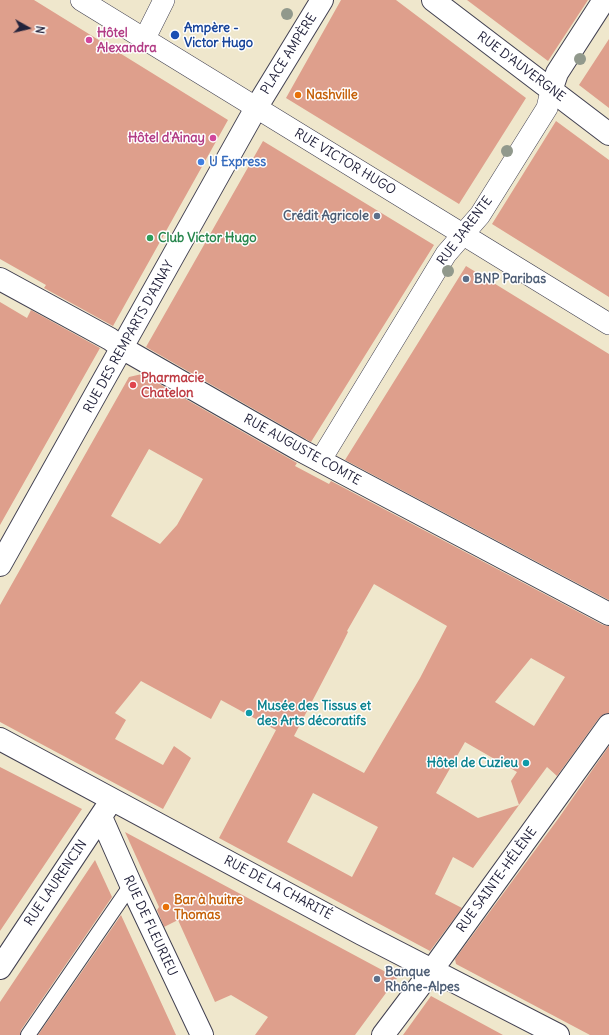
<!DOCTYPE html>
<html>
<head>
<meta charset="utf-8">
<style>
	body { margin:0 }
	#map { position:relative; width:609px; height:1035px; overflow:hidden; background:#efe7cc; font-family:Delius,sans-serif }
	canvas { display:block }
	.north { position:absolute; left:8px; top:8px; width:40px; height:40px; -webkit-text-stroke:3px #fff; paint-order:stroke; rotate:98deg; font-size:11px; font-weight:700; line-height:16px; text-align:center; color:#22223b }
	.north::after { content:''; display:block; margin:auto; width:14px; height:18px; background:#22223b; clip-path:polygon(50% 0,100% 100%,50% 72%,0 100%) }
</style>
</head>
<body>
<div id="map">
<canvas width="609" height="1035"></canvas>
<div class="north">N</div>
</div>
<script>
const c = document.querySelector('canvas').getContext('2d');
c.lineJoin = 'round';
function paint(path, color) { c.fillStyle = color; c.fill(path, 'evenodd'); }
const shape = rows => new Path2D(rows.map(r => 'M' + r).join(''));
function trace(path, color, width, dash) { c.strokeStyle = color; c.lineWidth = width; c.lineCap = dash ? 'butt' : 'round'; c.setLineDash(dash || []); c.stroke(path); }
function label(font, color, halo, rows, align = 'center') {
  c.font = font + ' Delius,sans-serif'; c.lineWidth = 3; c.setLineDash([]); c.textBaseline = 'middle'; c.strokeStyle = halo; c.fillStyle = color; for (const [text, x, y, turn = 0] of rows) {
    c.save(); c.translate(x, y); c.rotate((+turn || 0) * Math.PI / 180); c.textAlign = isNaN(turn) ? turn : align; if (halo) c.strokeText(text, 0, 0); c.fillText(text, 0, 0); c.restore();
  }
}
paint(shape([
	[0,0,34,0,228,120,113,326,44,288,46,285,0,259],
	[341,0,396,0,526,98,459,204,286,98],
	[467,0,588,0,548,61],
	[609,39,609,108,579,85],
	[556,121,609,160,609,297,492,224],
	[263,141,434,245,311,442,146,347],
	[466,266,609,354,609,600,345,460],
	[0,302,27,318,31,310,100,348,0,525],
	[142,374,297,463,295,466,329,484,331,481,603,625,609,626,609,713,604,714,599,718,557,776,547,767,519,805,511,781,517,772,465,742,436,793,478,818,519,805,473,868,453,857,435,894,462,908,430,951,219,838,276,730,221,700,211,719,141,681,115,713,126,720,115,739,163,765,174,746,191,758,163,809,0,722,0,605,129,377],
	[149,449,203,479,177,525,160,544,111,516],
	[374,584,447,626,420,678,364,773,294,736,341,646,348,632,347,631],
	[531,658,565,677,534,726,495,702],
	[313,793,378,827,352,877,287,842],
	[609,746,609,1035,590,1035,456,964,455,959,558,819],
	[0,767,82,809,0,931],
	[125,832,179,861,397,978,355,1035,255,1035,268,1017,231,995,215,1002,178,920,164,927,157,910,159,907],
	[95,860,112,897,21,1030,20,1035,0,1035,0,1002],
	[121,915,176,1035,38,1035],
	[431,996,503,1035,403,1035]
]), '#de9f8c');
const service = shape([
	[28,1035,131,885]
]);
const pedestrian = shape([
	[81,0,609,324],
	[144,40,164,0],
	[320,461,446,254,480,215,547,108,551,91]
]);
const minor = shape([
	[433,0,609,134],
	[551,91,557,73,604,0],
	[0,279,110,339,122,348,300,450,609,614],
	[0,565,256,108,322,0],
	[0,739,362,934,558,1035],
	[101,817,131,885,202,1035],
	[0,968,107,807],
	[383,1035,432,970,609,725]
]);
trace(service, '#414051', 16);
trace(pedestrian, '#414051', 22);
trace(minor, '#414051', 24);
trace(service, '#fff', 14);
trace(pedestrian, '#fff', 21);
trace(minor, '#fff', 22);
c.fillStyle = '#91998c';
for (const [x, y] of [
	[287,14],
	[580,59],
	[507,151],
	[448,271]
]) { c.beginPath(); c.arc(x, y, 6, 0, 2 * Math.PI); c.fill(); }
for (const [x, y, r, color] of [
	[175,35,5,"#1a4fb4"],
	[89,40,4,"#d1479c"],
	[298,95,4,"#e8710a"],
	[213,138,4,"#d1479c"],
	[201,162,4,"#3f7fe0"],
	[377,216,4,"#5c6f8a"],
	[150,238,4,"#2e9e5b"],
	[466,279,4,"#5c6f8a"],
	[133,385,4,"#e0444e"],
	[249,713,4,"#0f9aa8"],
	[526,763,4,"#0f9aa8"],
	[166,907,4,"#e8710a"],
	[377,979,4,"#5c6f8a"]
]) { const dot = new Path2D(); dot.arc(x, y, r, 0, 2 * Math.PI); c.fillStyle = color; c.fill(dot); trace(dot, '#fff', 1.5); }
label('bold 13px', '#164399', '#fff', [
	["Ampère -",184,28],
	["Victor Hugo",184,43]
], 'left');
label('bold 13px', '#b23c85', '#fff', [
	["Hôtel",97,33],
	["Alexandra",97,48],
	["Hôtel d'Ainay",205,138,"right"]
], 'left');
label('13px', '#22223b', '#fff', [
	["PLACE AMPÈRE",289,54,-58],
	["RUE D'AUVERGNE",521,67,37],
	["RUE VICTOR HUGO",345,162,31],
	["RUE JARENTE",465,231,-53],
	["RUE DES REMPARTS D'AINAY",129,337,-61],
	["RUE AUGUSTE COMTE",302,450,29],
	["RUE SAINTE-HÉLÈNE",497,880,-54],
	["RUE LAURENCIN",56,883,-56],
	["RUE DE LA CHARITÉ",278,888,28],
	["RUE DE FLEURIEU",150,926,65]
]);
label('bold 13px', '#c56008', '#fff', [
	["Nashville",306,95],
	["Bar à huitre",174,900],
	["Thomas",174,915]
], 'left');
label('bold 13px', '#366cbe', '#fff', [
	["U Express",209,162]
], 'left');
label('bold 13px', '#4e5e75', '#fff', [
	["Crédit Agricole",369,216,"right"],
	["BNP Paribas",474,279],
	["Banque",385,972],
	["Rhône-Alpes",385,987]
], 'left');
label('bold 13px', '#27864d', '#fff', [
	["Club Victor Hugo",158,238]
], 'left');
label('bold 13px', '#be3a42', '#fff', [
	["Pharmacie",141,378],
	["Chatelon",141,393]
], 'left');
label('bold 13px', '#0d838f', '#fff', [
	["Musée des Tissus et",257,706],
	["des Arts décoratifs",257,721],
	["Hôtel de Cuzieu",518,763,"right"]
], 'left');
</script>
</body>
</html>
